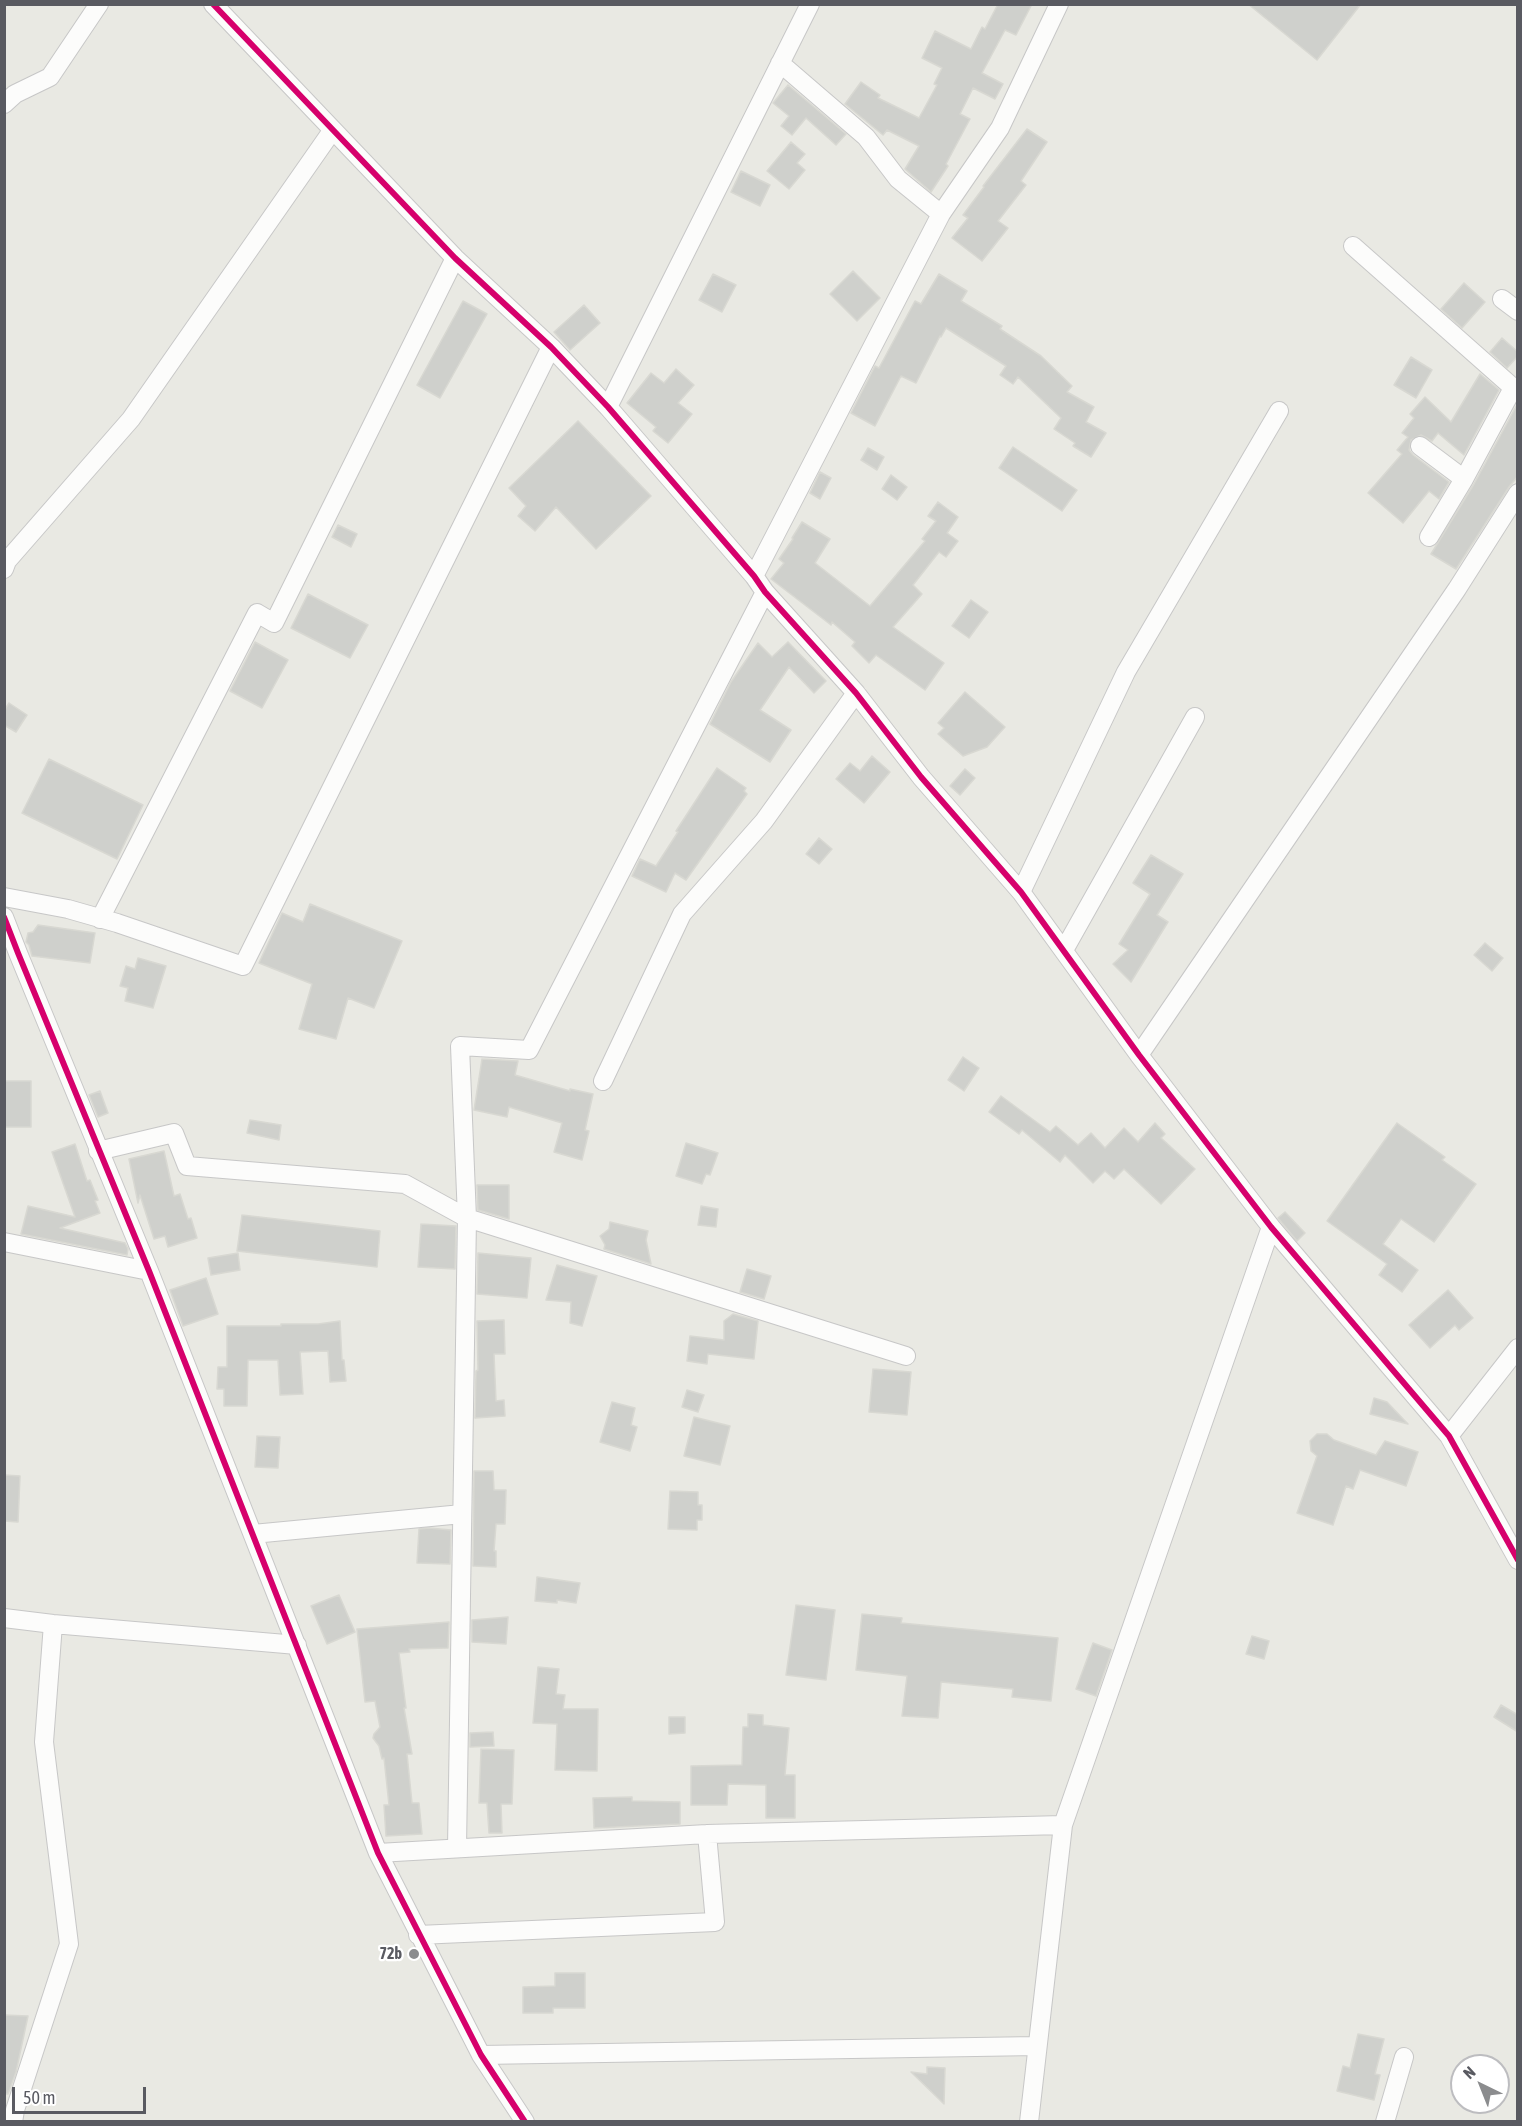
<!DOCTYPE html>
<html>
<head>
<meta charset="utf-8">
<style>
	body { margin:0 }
	#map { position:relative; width:1522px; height:2126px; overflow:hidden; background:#e9e9e3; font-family:"Asap Condensed",sans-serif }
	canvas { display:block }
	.frame { position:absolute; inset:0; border:6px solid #595a61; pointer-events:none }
	.north { position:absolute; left:1450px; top:2054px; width:60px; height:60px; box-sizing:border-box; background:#fff; border:2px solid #bdbdc0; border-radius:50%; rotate:317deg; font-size:16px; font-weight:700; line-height:24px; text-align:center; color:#595a61 }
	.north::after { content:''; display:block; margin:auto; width:21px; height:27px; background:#8b8c8e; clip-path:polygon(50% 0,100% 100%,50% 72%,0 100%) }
	.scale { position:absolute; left:12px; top:2087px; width:134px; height:27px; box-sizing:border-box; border:3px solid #595a61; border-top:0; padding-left:8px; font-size:18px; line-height:21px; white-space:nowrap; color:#595a61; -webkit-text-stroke:4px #fff; paint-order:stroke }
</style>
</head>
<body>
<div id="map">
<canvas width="1522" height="2126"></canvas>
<div class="frame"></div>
<div class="north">N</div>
<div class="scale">50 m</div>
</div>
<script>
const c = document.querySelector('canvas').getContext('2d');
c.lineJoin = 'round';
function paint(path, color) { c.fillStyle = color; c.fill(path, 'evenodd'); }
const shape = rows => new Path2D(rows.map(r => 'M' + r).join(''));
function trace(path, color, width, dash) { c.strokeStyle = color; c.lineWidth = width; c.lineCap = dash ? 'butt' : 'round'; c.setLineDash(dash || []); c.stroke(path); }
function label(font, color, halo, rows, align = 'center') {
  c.font = font + ' "Asap Condensed",sans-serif'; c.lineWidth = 4.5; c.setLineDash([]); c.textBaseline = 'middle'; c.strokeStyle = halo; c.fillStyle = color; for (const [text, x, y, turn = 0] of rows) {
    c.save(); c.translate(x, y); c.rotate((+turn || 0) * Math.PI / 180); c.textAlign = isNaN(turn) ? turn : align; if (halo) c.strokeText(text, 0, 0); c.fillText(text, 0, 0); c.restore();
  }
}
const building = shape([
	[998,4,1032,4,1016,35,1005,30,982,73,1003,84,995,99,973,88,960,114,970,119,946,164,948,166,931,192,905,169,919,146,887,130,883,135,845,104,861,82,880,95,878,98,919,118,937,85,934,84,942,68,922,58,935,31,971,49,982,27,985,29,998,4],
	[1248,4,1361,4,1317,60,1248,4],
	[788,85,846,134,836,145,806,118,792,135,781,126,789,116,773,103,788,85],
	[1027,129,1047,142,1021,181,1026,185,998,221,1008,228,982,261,952,238,968,218,963,215,984,187,983,186,1027,129],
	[791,142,805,154,797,163,805,170,789,189,767,171,791,142],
	[741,171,770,185,760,206,731,192,741,171],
	[853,271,880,298,857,321,830,294,853,271],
	[713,274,736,285,722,312,699,300,713,274],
	[939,274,967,291,961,301,1002,326,1000,329,1041,356,1072,386,1067,392,1094,407,1086,422,1106,433,1091,457,1073,446,1075,443,1054,429,1061,418,1018,377,1013,384,1000,375,1006,366,946,328,941,337,940,336,916,383,901,376,875,426,851,413,875,366,879,368,915,301,921,304,939,274],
	[1464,283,1485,302,1462,328,1441,309,1464,283],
	[463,301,487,314,440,398,417,385,463,301],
	[584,305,600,323,570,350,554,332,584,305],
	[1502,338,1518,352,1518,356,1507,368,1490,352,1502,338],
	[1411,357,1432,370,1416,398,1394,385,1411,357],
	[676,369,694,385,678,403,692,414,668,443,653,431,656,427,627,403,651,373,664,383,676,369],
	[1480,374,1499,390,1464,455,1438,433,1432,441,1421,435,1411,440,1409,450,1413,455,1449,482,1439,499,1429,491,1403,523,1368,493,1402,454,1397,450,1408,437,1402,433,1414,418,1410,414,1425,397,1451,422,1480,374],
	[1518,403,1518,476,1509,487,1456,569,1431,554,1474,484,1518,403],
	[578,421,651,496,596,549,556,507,535,531,518,516,526,506,509,488,578,421],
	[1013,447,1077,490,1062,511,999,468,1013,447],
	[868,448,884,457,877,470,861,460,868,448],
	[820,472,831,478,820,499,810,493,820,472],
	[891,475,907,487,897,500,882,489,891,475],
	[938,502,958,517,947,533,958,541,946,557,939,552,913,585,922,594,893,627,944,663,925,690,876,655,869,663,852,646,855,642,832,622,831,625,771,579,784,563,779,559,793,539,792,538,802,522,830,539,815,563,870,606,925,541,922,539,936,521,928,516,938,502],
	[338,525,357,534,351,547,332,537,338,525],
	[308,594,368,625,350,658,291,628,308,594],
	[971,600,988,612,969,638,952,626,971,600],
	[255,642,288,660,262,708,230,691,255,642],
	[788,642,826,681,814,693,789,667,760,710,791,730,770,762,710,724,731,682,758,643,772,657,788,642],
	[965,692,1005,727,987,747,963,756,938,734,944,728,938,723,965,692],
	[9,703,27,715,16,732,4,725,4,711,9,703],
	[872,756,890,772,864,803,836,779,850,763,860,771,872,756],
	[49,759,143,805,117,859,22,813,49,759],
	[717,768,746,788,744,791,747,794,686,880,675,873,666,892,632,876,640,859,656,866,678,832,676,831,717,768],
	[965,769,975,778,960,795,950,786,965,769],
	[819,838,832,849,819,864,806,854,819,838],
	[1151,855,1183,874,1157,915,1168,922,1131,982,1113,964,1128,950,1119,944,1150,894,1133,883,1151,855],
	[310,904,402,941,374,1008,348,998,336,1039,299,1029,312,984,259,963,282,913,303,922,310,904],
	[38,925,95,933,90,963,32,956,29,945,26,942,28,933,33,932,38,925],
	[1485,943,1503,958,1492,971,1474,955,1485,943],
	[138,958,166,966,153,1008,125,1001,128,988,120,986,126,966,135,969,138,958],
	[963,1057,979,1068,964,1091,948,1080,963,1057],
	[482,1059,518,1061,515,1075,570,1091,570,1089,593,1094,585,1130,589,1131,582,1160,554,1152,562,1123,509,1107,507,1117,474,1110,482,1059],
	[4,1081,31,1081,31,1127,4,1127,4,1081],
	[100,1091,108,1113,98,1117,89,1095,100,1091],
	[1001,1096,1050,1132,1056,1126,1078,1145,1091,1133,1105,1148,1124,1128,1138,1142,1155,1123,1165,1134,1161,1138,1195,1169,1161,1204,1124,1169,1114,1179,1105,1171,1093,1183,1065,1155,1060,1162,1022,1130,1019,1134,989,1112,1001,1096],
	[250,1120,281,1125,279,1140,247,1133,250,1120],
	[1397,1123,1445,1157,1442,1160,1476,1184,1434,1242,1401,1219,1383,1244,1418,1270,1402,1292,1379,1275,1387,1264,1327,1221,1397,1123],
	[686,1143,718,1153,710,1175,706,1174,702,1184,676,1176,686,1143],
	[75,1144,87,1181,90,1180,98,1200,95,1201,100,1213,60,1228,125,1243,128,1249,127,1255,21,1234,28,1206,75,1217,52,1152,75,1144],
	[164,1151,174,1196,180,1194,188,1219,191,1218,197,1238,168,1247,165,1236,154,1239,140,1195,138,1203,129,1159,164,1151],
	[477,1185,509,1185,509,1219,478,1210,477,1185],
	[701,1206,718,1209,716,1227,698,1225,701,1206],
	[1285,1212,1305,1233,1297,1241,1278,1218,1285,1212],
	[242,1215,380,1231,377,1267,237,1251,242,1215],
	[610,1222,648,1231,646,1240,651,1264,604,1249,605,1245,600,1236,609,1229,610,1222],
	[421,1224,456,1226,455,1269,418,1267,421,1224],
	[238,1253,240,1270,211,1275,208,1258,238,1253],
	[478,1253,531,1258,527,1298,477,1294,478,1253],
	[557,1265,597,1276,582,1326,570,1323,571,1302,546,1300,557,1265],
	[747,1269,771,1276,764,1299,740,1292,747,1269],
	[206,1278,218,1314,183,1326,170,1290,206,1278],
	[1448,1290,1473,1318,1459,1330,1455,1325,1430,1348,1409,1325,1448,1290],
	[733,1314,758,1321,754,1359,708,1354,707,1364,687,1361,690,1336,724,1340,724,1321,733,1314],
	[504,1320,505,1354,494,1354,496,1401,504,1400,505,1416,475,1418,476,1371,478,1370,477,1321,504,1320],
	[340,1321,342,1360,344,1360,346,1381,330,1382,328,1351,300,1352,303,1394,280,1395,278,1360,248,1360,247,1406,224,1406,224,1389,217,1389,218,1367,227,1367,227,1326,281,1326,281,1324,318,1324,340,1321],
	[873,1369,911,1372,907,1415,869,1412,873,1369],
	[687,1390,704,1395,698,1412,682,1407,687,1390],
	[1374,1398,1387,1402,1408,1424,1370,1414,1374,1398],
	[612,1402,635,1408,631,1425,637,1427,630,1451,600,1442,612,1402],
	[694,1417,730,1426,720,1465,684,1456,694,1417],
	[1317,1434,1327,1434,1334,1440,1376,1455,1385,1441,1418,1452,1406,1486,1360,1470,1353,1489,1346,1486,1333,1525,1297,1513,1317,1456,1311,1451,1310,1441,1317,1434],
	[257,1436,280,1437,278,1468,255,1467,257,1436],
	[474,1471,493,1471,494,1490,506,1490,505,1524,496,1524,494,1551,496,1551,496,1567,473,1566,474,1471],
	[4,1475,20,1476,18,1522,4,1521,4,1475],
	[670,1491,698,1492,698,1505,702,1505,702,1520,697,1520,697,1530,668,1529,670,1491],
	[429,1528,451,1530,450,1564,417,1563,419,1529,429,1528],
	[537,1577,580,1583,576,1603,557,1600,557,1603,535,1601,537,1577],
	[339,1595,355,1632,327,1644,311,1606,339,1595],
	[796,1605,835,1610,826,1680,786,1675,796,1605],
	[862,1614,902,1618,901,1623,1058,1638,1051,1701,1012,1697,1013,1689,941,1682,938,1718,902,1716,907,1676,856,1670,862,1614],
	[508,1617,506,1644,472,1642,472,1620,508,1617],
	[449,1622,448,1648,409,1649,410,1652,399,1653,406,1708,404,1708,412,1754,407,1754,412,1803,419,1803,422,1834,386,1836,384,1805,389,1805,384,1758,382,1759,379,1746,373,1738,374,1734,380,1727,375,1701,365,1702,357,1629,449,1622],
	[1252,1636,1269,1641,1264,1659,1246,1654,1252,1636],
	[1093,1643,1112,1650,1096,1696,1076,1689,1093,1643],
	[538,1667,559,1669,556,1694,565,1695,563,1709,598,1709,597,1771,555,1770,557,1724,533,1723,538,1667],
	[1501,1705,1518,1715,1518,1732,1494,1717,1501,1705],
	[748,1714,763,1715,763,1725,789,1728,785,1775,795,1775,795,1818,766,1818,766,1785,728,1784,727,1805,691,1805,691,1766,742,1765,743,1727,748,1727,748,1714],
	[669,1717,685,1717,685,1733,669,1734,669,1717],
	[493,1732,494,1746,470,1747,470,1733,493,1732],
	[481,1749,514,1750,512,1804,501,1804,502,1833,489,1833,487,1803,479,1803,481,1749],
	[632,1797,632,1801,680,1802,680,1824,594,1828,593,1798,632,1797],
	[555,1973,585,1973,585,2008,553,2008,553,2013,523,2013,523,1987,555,1986,555,1973],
	[4,2015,28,2016,16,2072,8,2094,4,2094,4,2015],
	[1358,2034,1384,2039,1375,2074,1380,2075,1374,2100,1337,2091,1343,2066,1350,2068,1358,2034],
	[927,2067,945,2068,944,2104,911,2072,927,2074,927,2067]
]);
paint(building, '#cfd0cc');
trace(building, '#d8d8d2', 1.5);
const minor = shape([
	[213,4,455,258,551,347,608,407,754,576,765,592,856,693,921,777,1021,892,1139,1055,1271,1227,1449,1436,1518,1560],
	[780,63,866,137,898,179,941,214],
	[4,104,15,94,50,77,99,4],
	[1353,246,1518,392],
	[1502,299,1518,311],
	[608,407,810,4],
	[1420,446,1464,479],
	[1429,537,1464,479,1513,388],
	[4,569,7,561,131,419,332,131],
	[754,576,941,214,1000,128,1059,4],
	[1021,892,1126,672,1279,411],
	[4,897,68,909,117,923,243,966,551,347],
	[4,917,18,953,149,1271,378,1853,481,2055,525,2122],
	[100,919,257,613,274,623,455,258],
	[1064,950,1195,717],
	[1139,1055,1457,589,1518,493],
	[603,1081,682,914,764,821,856,693],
	[98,1151,174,1133,187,1166,405,1184,467,1218,906,1356],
	[4,1242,149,1271],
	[1449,1436,1518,1348],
	[253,1534,462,1514],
	[4,1618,53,1624,297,1645],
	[457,1847,467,1218,460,1046,529,1050,765,592],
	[378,1853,707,1834,1063,1825],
	[418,1935,715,1922,707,1834],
	[481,2055,1037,2046],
	[13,2122,15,2110,69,1944,44,1742,53,1624],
	[1029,2122,1063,1825,1271,1227],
	[1385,2122,1404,2057]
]);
trace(minor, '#c7c7c7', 20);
trace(minor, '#fcfcfb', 18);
trace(shape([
	[213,4,455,258,551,347,608,407,754,576,765,592,856,693,921,777,1021,892,1139,1055,1271,1227,1449,1436,1518,1560],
	[4,917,18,953,149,1271,378,1853,481,2055,525,2122]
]), '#d6006c', 6);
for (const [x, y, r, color] of [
	[414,1954,6,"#8b8c8e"]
]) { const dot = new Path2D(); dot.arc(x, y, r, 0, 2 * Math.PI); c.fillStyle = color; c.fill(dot); trace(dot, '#fff', 2); }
label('bold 16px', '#595a61', '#fff', [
	["72b",402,1954]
], 'right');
</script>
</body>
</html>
